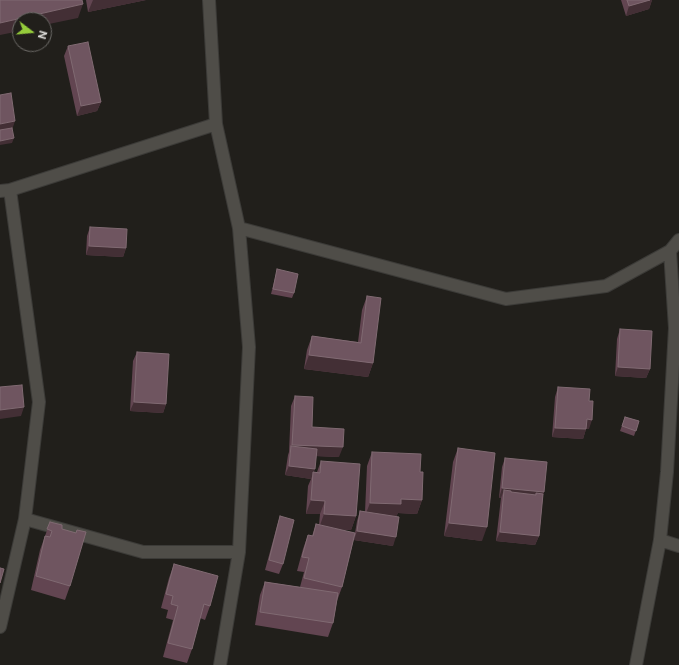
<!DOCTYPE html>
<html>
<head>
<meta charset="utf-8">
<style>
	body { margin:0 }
	#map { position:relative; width:679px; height:665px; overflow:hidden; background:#211f1b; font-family:Commissioner,sans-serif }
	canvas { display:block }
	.north { position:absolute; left:12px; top:12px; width:40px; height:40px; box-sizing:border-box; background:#211f1b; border:1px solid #6c6a67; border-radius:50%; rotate:106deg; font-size:11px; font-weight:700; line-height:16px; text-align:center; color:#dcdbd8 }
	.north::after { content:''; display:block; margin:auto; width:14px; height:18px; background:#95cc3b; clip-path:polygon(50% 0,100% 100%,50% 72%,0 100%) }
</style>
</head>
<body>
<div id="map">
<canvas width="679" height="665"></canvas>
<div class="north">N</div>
</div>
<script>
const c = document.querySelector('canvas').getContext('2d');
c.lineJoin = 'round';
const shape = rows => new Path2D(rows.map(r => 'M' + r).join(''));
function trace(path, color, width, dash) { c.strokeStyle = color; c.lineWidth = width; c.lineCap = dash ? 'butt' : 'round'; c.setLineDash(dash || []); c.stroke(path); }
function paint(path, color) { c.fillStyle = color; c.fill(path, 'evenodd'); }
const minor = shape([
	[209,0,216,124,239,228,249,347,239,552,220,665],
	[0,191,10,190,216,124],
	[239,228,506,299,606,286,670,251,679,240],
	[25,519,143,552,239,552],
	[660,540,679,546],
	[0,627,25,519,39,402,10,190],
	[636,665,660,540,667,472,675,328,670,251]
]);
trace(minor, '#3c3b38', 14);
trace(minor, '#4f4d48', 12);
paint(shape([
	[86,0,146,0,88,12],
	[621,0,652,0,649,9,626,16],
	[68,46,101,102,97,111,77,116,64,56],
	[90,227,126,248,123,257,86,255,87,236],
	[277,269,294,293,292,298,271,294,276,274],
	[367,296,373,363,368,377,304,369,307,350,312,336,358,342,362,310],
	[620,329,650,369,646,378,615,376,617,339],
	[137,352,166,404,163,413,130,411,133,361],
	[558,387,589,401,589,429,586,429,583,439,552,437,555,397],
	[295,396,312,427,339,457,316,456,314,472,317,472,321,461,356,516,351,530,337,529,355,533,357,521,360,511,365,512,367,466,372,452,420,472,422,500,417,514,398,513,396,516,393,546,354,540,355,534,342,587,337,601,333,623,328,637,255,625,260,595,265,582,300,587,304,572,297,571,303,549,308,535,312,536,316,524,319,525,320,514,306,514,308,486,311,479,285,475,288,455,289,452,291,406],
	[625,417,639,421,634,436,620,431],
	[458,448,482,541,444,536,453,462],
	[505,458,544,492,543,495,539,536,535,545,496,541,501,498,499,498,502,467],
	[280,516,283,564,279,574,265,570,277,526],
	[50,522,62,529,70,586,65,600,31,590,40,550],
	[174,564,210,606,205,620,200,618,192,649,187,663,163,657,173,620,166,618,168,610,161,608,169,578]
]), '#624551');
paint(shape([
	[93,0,146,0,88,12],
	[650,0,652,0,649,9,626,16,629,6],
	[83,4,78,18,44,25,44,20,20,20,20,31,0,35,0,23],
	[101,102,97,111,77,116,81,106],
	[15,121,12,130,0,132,0,124],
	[14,138,12,143,0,145,0,141],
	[89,246,126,248,123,257,86,255],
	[309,355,373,363,368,377,304,369],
	[618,367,650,369,646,378,615,376],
	[134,402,166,404,163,413,130,411],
	[24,407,21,416,0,419,0,410],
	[587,419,592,420,589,429,584,429],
	[555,428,586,429,583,439,552,437],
	[292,445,343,447,339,457,290,455,291,448],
	[289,466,315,469,311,479,285,475],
	[502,488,544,492,541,501,536,495,536,493,533,501,503,498,504,490,501,498,499,498],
	[401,499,422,500,417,514,398,513,396,518,365,516,370,503],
	[311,500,325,501,320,514,306,514],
	[324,514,356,516,351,530,319,528],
	[449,523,487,527,482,541,444,536],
	[357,531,396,537,393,546,354,540],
	[500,532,539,536,535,545,496,541]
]), '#432f35');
const building = shape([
	[0,0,82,0,83,4,0,23,0,0],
	[627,0,650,0,629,6,627,0],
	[88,42,101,102,81,106,68,46,88,42],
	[11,93,15,121,0,124,0,95,11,93],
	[12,128,14,138,0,141,0,130,12,128],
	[90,227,127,229,126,248,89,246,90,227],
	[277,269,298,274,294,293,273,289,277,269],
	[367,296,381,298,373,363,309,355,312,336,361,343,367,296],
	[620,329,652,331,650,369,618,367,620,329],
	[137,352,169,354,166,404,134,402,137,352],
	[22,385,24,407,0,410,0,387,22,385],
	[558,387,590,389,589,401,593,401,592,420,587,419,586,429,555,428,558,387],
	[295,396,313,397,312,427,344,429,343,447,292,445,295,396],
	[625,417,639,421,636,431,622,426,625,417],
	[291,446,317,449,315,469,289,466,291,446],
	[458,448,495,453,487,527,449,523,458,448],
	[372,452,421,454,420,472,423,472,422,500,401,499,401,504,370,503,372,452],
	[505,458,547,462,544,492,502,488,505,458],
	[321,461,360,464,356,516,324,514,325,501,311,500,313,472,320,473,321,461],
	[504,490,511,491,511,492,536,495,536,493,543,494,539,536,500,532,504,490],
	[360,511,399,517,396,537,357,531,360,511],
	[280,516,294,520,283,564,269,560,280,516],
	[50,522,62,525,62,529,76,533,77,530,86,532,70,586,36,576,45,536,50,537,52,531,47,529,50,522],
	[316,524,355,533,342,587,304,578,309,558,302,557,308,535,313,536,316,524],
	[174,564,218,576,210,606,204,604,192,649,168,643,178,606,171,604,173,596,166,594,174,564],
	[0,568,4,569,0,583,0,568],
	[265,582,338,593,333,623,260,612,265,582]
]);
paint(building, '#6f5560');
trace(building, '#806a72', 1);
</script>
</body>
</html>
